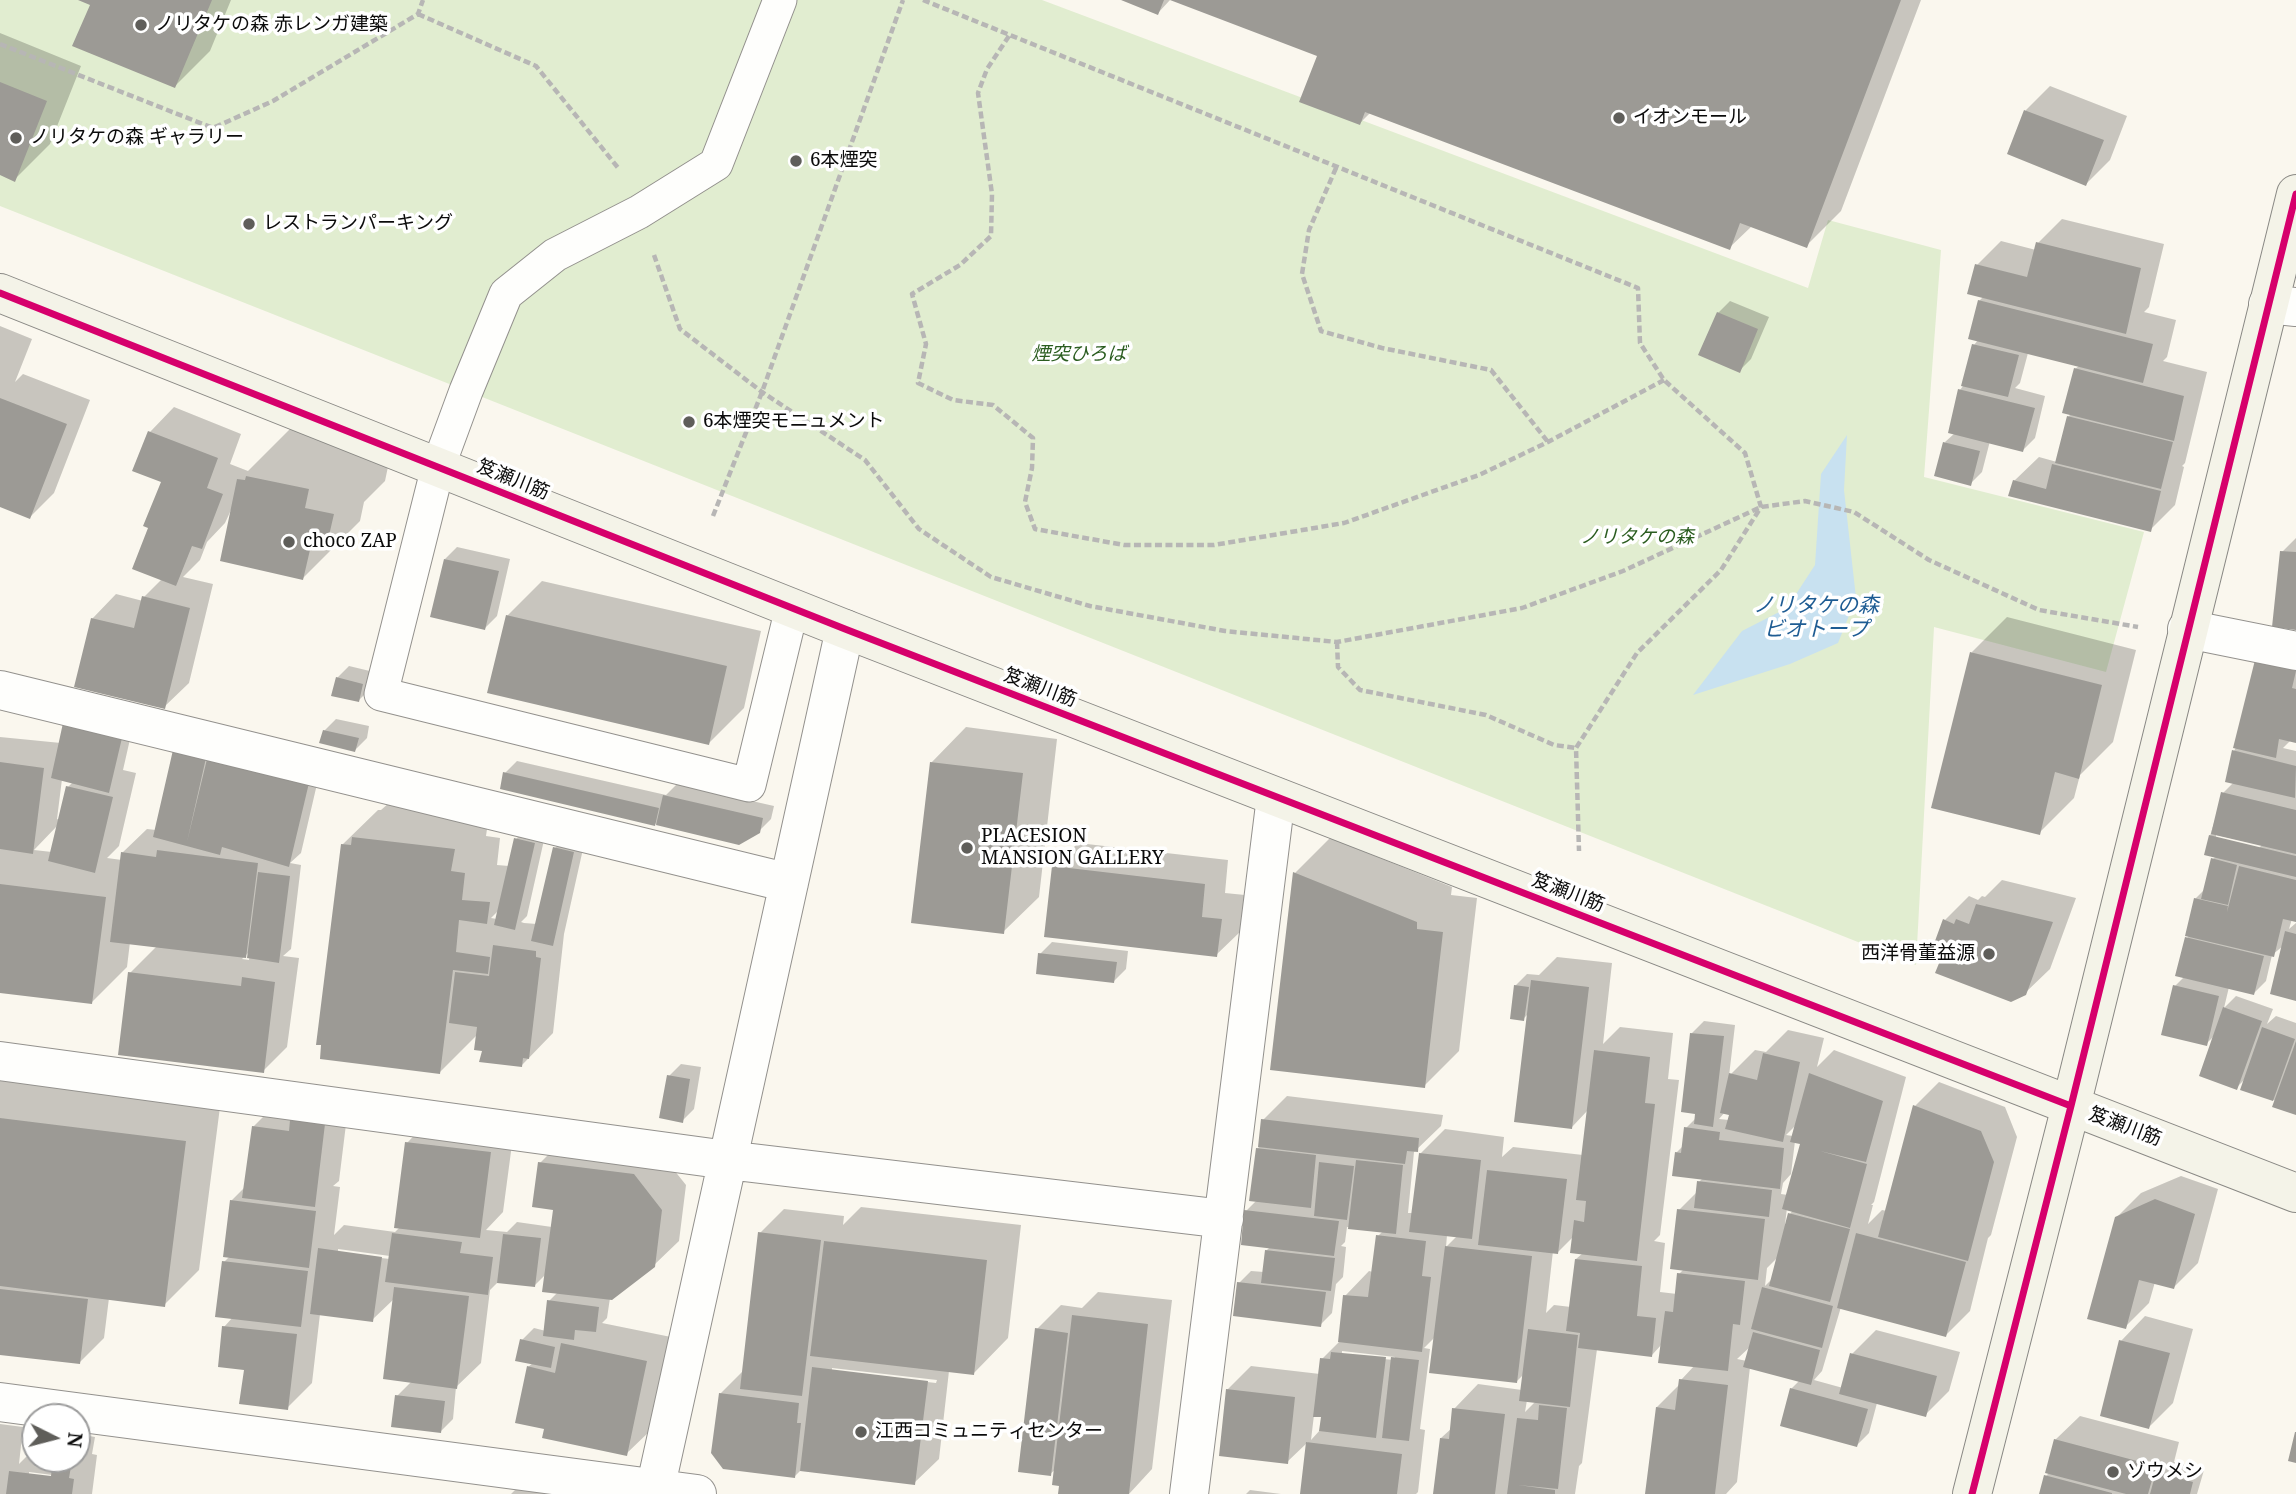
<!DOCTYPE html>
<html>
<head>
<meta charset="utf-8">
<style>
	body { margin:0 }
	#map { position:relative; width:2296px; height:1494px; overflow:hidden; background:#faf7ee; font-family:"Noto Serif",serif }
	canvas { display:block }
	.north { position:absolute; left:21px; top:1403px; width:70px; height:70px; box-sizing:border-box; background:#fff; border:2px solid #9d9d9d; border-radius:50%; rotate:96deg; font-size:19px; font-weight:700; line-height:28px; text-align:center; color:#0b0b0b }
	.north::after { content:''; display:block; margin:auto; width:24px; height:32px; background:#5f5e5a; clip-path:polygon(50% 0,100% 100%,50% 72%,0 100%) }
</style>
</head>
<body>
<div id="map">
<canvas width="2296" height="1494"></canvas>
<div class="north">N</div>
</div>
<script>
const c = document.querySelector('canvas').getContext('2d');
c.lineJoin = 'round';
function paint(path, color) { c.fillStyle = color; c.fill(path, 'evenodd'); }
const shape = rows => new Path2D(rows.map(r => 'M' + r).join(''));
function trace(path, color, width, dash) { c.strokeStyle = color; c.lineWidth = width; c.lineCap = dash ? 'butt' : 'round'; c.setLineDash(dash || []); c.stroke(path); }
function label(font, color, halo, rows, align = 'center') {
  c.font = font + ' "Noto Serif","Noto Sans JP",serif'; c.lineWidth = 7; c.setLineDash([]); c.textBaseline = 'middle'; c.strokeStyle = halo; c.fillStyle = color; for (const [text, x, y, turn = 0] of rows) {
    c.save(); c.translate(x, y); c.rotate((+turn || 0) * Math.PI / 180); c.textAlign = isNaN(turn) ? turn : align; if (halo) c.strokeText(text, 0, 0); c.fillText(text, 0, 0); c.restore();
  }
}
paint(shape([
	[0,0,1042,0,1808,288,1828,220,1941,250,1924,477,2144,532,2106,672,1934,627,1916,965,0,206]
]), '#e1edd0');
paint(shape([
	[1847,435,1844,490,1856,598,1838,643,1790,664,1693,695,1742,631,1787,608,1815,565,1821,474]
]), '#c8e1f0');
paint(shape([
	[83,0,231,0,210,51,175,86,92,4],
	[1125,0,1170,0,1158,13],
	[1174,0,1921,0,1841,211,1806,246,1752,226,1729,248,1371,112,1360,123,1319,55],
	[0,33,81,66,50,144,15,179,0,173],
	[2050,86,2127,116,2110,160,2086,184,2010,153,2026,110],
	[2062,219,2164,244,2149,307,2144,312,2176,320,2167,357,2163,361,2207,372,2185,463,2182,466,2184,467,2175,505,2150,530,2014,481,2039,457,2057,462,2068,417,2072,413,2075,369,2079,366,2028,353,2020,383,2015,388,2045,396,2035,438,2023,450,1990,441,1982,472,1970,484,1945,442,1955,433,1960,390,1963,386,1974,345,1978,340,1979,301,1984,296,1977,265,2001,241,2036,250,2038,243],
	[1730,301,1769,317,1751,359,1739,371,1718,313],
	[0,326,32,339,15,382,23,374,90,400,54,493,30,517,0,505],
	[174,407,241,434,230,464,248,471,296,423,390,457,385,481,364,502,360,521,303,578,231,510,225,523,207,542,200,560,183,577,213,584,189,683,164,707,92,619,116,594,143,601,144,597,162,579,150,527,163,481,135,470,150,432],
	[2296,538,2296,628,2282,552],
	[457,547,510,559,497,616,485,628,445,559],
	[542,581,761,631,744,708,709,743,507,616],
	[2007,617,2136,650,2113,742,2080,775,2074,798,2039,833,1972,652],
	[2296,641,2296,741,2291,740,2283,748,2296,751,2296,920,2292,919,2289,929,2296,923,2296,999,2283,946,2272,955,2266,981,2254,993,2229,987,2224,1008,2236,996,2273,1009,2267,1024,2276,1016,2296,1023,2296,1113,2276,1101,2242,1088,2245,1079,2236,1088,2215,1035,2206,1044,2175,986,2184,977,2187,938,2190,935,2195,899,2205,889,2213,859,2216,856,2210,836,2223,793,2234,782,2234,751],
	[2216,835,2262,845,2259,848,2216,838],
	[349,666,374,672,371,688,359,700,337,678],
	[336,719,369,726,367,738,355,750,324,731],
	[133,726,123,770,136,773,119,846,107,858,122,860,122,853,147,829,156,830,175,751,320,771,301,853,290,863,301,865,291,949,283,956,299,958,287,1047,263,1071,130,973,157,946,130,942,127,967,92,1002,0,991,0,737,61,743],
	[62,779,73,782,68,787,60,820,57,819],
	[58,825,52,852,34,850],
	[250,951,249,960,242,959],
	[966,727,1057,739,1039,897,1003,932,931,763],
	[517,761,666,795,677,784,774,806,771,819,758,832,739,843,502,788,505,773],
	[389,803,489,815,486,836,500,838,497,865,509,866,516,839,528,827,546,831,527,916,521,922,524,923,537,924,555,848,567,836,585,840,564,934,553,1033,522,1065,484,1050,477,1035,440,1072,342,845,378,810,381,810],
	[499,910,497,919,491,918],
	[1330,838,1452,887,1451,895,1477,898,1459,1051,1424,1086,1295,873],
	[1078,843,1228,860,1225,893,1245,895,1241,931,1216,955,1054,867],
	[2002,880,2076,898,2050,969,2025,993,1945,920,1969,896,1978,900,1982,896,1985,897],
	[1052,942,1128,951,1126,969,1114,981,1040,954],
	[1557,957,1612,963,1603,1044,1620,1027,1673,1033,1668,1079,1679,1080,1660,1235,1654,1241,1665,1243,1660,1292,1677,1294,1679,1274,1684,1269,1679,1210,1698,1191,1699,1182,1703,1178,1676,1153,1684,1145,1686,1128,1696,1118,1692,1033,1704,1021,1735,1025,1729,1076,1755,1050,1766,1052,1788,1030,1824,1038,1817,1067,1834,1050,1906,1077,1874,1202,1871,1205,1873,1205,1868,1224,1882,1210,1887,1211,1915,1106,1939,1082,2005,1107,2017,1137,1991,1235,1988,1238,1970,1311,1946,1335,1841,1307,1822,1371,1814,1380,1843,1388,1852,1354,1876,1330,1960,1352,1949,1391,1925,1415,1877,1403,1869,1433,1857,1445,1791,1389,1800,1380,1750,1367,1737,1482,1726,1494,1647,1494,1657,1407,1680,1384,1681,1380,1695,1365,1662,1344,1652,1355,1597,1349,1582,1463,1579,1466,1575,1494,1434,1494,1441,1438,1452,1428,1454,1409,1478,1384,1522,1390,1524,1374,1517,1381,1436,1336,1424,1348,1430,1349,1420,1429,1425,1430,1418,1492,1416,1494,1302,1494,1308,1442,1287,1462,1227,1390,1251,1366,1320,1374,1322,1359,1340,1341,1345,1296,1369,1271,1373,1272,1378,1236,1383,1231,1347,1227,1345,1242,1341,1246,1346,1247,1343,1277,1336,1284,1332,1313,1320,1325,1239,1283,1251,1271,1264,1272,1266,1251,1270,1247,1246,1211,1257,1200,1257,1149,1259,1147,1263,1120,1287,1096,1443,1115,1441,1126,1414,1152,1408,1213,1413,1213,1420,1154,1445,1129,1504,1137,1502,1157,1513,1147,1583,1155,1588,1110,1572,1127,1529,1013,1523,1019,1515,986,1527,974,1539,975],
	[1725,1112,1731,1114,1729,1120,1719,1119],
	[1796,1125,1793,1136,1786,1135],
	[1795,1141,1802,1143,1788,1195,1781,1194,1783,1183,1791,1174],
	[1787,1208,1793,1210,1790,1214,1787,1224,1785,1224],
	[1447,1235,1457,1236,1446,1247],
	[1574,1236,1583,1253,1576,1259,1571,1307,1554,1305,1546,1313,1553,1251,1558,1252],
	[1779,1256,1773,1278,1765,1286,1767,1268],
	[1751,1346,1747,1361,1737,1359],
	[1342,1351,1395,1357,1394,1360,1342,1355],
	[1527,1400,1536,1401,1525,1412],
	[1314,1415,1323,1416,1321,1429,1311,1440],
	[681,1064,701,1067,694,1109,682,1121,669,1076],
	[0,1079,220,1107,199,1270,164,1305,109,1298,104,1338,79,1363,0,1353],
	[349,1100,339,1181,333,1186,340,1187,334,1235,344,1225,395,1232,400,1227,407,1143,431,1118,514,1129,503,1212,486,1230,507,1232,517,1222,552,1227,555,1209,540,1163,564,1139,658,1150,686,1185,679,1241,654,1265,610,1298,607,1318,602,1323,671,1337,651,1430,626,1454,546,1427,528,1367,533,1363,522,1340,534,1328,546,1331,549,1301,558,1292,546,1274,534,1286,499,1281,490,1290,481,1363,456,1387,453,1419,441,1431,397,1396,412,1381,395,1298,372,1320,320,1314,312,1383,287,1408,246,1369,224,1327,233,1317,224,1262,230,1256,231,1201,245,1187,253,1127,277,1103],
	[338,1249,390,1256,390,1259,338,1253],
	[2181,1176,2218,1189,2198,1263,2174,1287,2155,1282,2149,1303,2125,1327,2116,1218,2141,1193],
	[861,1207,1021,1225,1008,1338,973,1374,949,1371,939,1459,914,1483,801,1470,794,1477,720,1394,744,1370,760,1233,784,1209,844,1216,843,1225],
	[832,1368,937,1380,936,1383,832,1371],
	[1098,1292,1172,1300,1152,1469,1129,1494,1059,1494,1060,1484,1056,1469,1050,1474,1037,1329,1061,1305,1082,1308],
	[2145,1316,2193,1329,2173,1403,2149,1427,2121,1341],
	[2080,1416,2179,1442,2174,1462,2204,1470,2197,1494,2041,1494,2046,1476,2050,1472,2055,1440],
	[0,1424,23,1427,19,1464,35,1448,35,1459,77,1459,77,1437,79,1434,95,1437,92,1454,97,1455,92,1494,0,1494],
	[29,1472,60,1476,60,1479,29,1475],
	[524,1481,617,1494,511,1494],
	[1250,1490,1281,1494,1246,1494]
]), '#0003');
paint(shape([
	[78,0,212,0,175,88,72,46,90,5],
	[1121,0,1164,0,1158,15],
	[1170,0,1901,0,1807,248,1740,223,1730,250,1365,112,1360,125,1299,102,1317,56],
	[0,82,47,101,15,182,0,175],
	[2024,110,2104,140,2086,186,2007,154],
	[2036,242,2141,268,2126,334,1967,294,1975,264,2027,277],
	[1978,300,2153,344,2143,383,1968,339],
	[1717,312,1758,329,1740,373,1698,355],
	[1972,344,2019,355,2008,397,1961,386],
	[2074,368,2184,396,2174,441,2062,413],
	[1958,389,2035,408,2023,452,1948,433],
	[0,398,67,424,30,519,0,507],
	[2067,416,2173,442,2161,489,2055,463],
	[148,431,218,458,207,488,223,494,202,549,192,546,176,586,132,569,148,528,143,526,161,482,132,471],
	[1943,442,1980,451,1971,486,1934,476],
	[2052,464,2161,491,2151,532,2008,496,2013,480,2046,489],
	[246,476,309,489,305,508,334,514,328,540,313,537,303,580,220,561,237,479,245,480],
	[2280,551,2296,552,2296,630,2272,627],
	[444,559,499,571,485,630,430,617],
	[142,596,190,608,165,709,74,687,91,618,134,628],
	[506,615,727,666,709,745,487,693],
	[1970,652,2102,685,2079,779,2055,772,2040,835,1931,808],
	[2255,660,2296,671,2292,688,2296,689,2296,743,2279,739,2276,758,2233,748],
	[336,677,363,684,359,702,331,696],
	[63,723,122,738,109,793,51,778],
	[323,730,359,738,355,752,319,743],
	[173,750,206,758,187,842,207,759,309,783,289,867,222,847,220,855,153,837],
	[2232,750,2296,766,2295,798,2225,782],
	[0,762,44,768,33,854,0,849],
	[930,762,1023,773,1004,934,911,923],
	[503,772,659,808,655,826,500,789],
	[66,786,113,797,95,873,48,861],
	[2221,792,2296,810,2296,854,2211,834],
	[663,795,763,818,760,833,739,845,656,825],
	[2209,835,2296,856,2296,877,2204,855],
	[352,837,455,849,451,871,465,873,462,900,490,902,487,924,459,920,456,952,490,957,488,974,453,970,440,1074,320,1059,321,1045,316,1045,341,844,351,845],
	[514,838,535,843,515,930,494,925],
	[553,847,574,852,553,946,531,941],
	[157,850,258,863,246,958,110,942,121,852,156,857],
	[2211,858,2237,865,2228,905,2201,899],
	[1052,866,1205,884,1202,917,1222,919,1217,957,1044,937],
	[2239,866,2296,880,2296,922,2283,919,2274,957,2185,936,2194,898,2228,906,2227,912],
	[258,872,290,876,279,963,247,958],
	[1293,872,1417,922,1417,929,1443,932,1425,1088,1270,1070],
	[0,884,106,897,92,1004,0,993],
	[1976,904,2053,922,2026,995,2011,1002,1935,973,1942,956,1931,952,1943,919,1954,924,1956,919,1969,924],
	[2285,931,2296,934,2296,1001,2270,994],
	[2185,937,2264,956,2254,995,2175,976],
	[493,945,536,951,536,957,541,958,529,1059,523,1058,522,1067,479,1062,482,1051,474,1050,477,1027,449,1023,455,972,489,976],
	[1038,953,1117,962,1114,983,1036,974],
	[128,972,241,986,242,977,275,982,264,1073,118,1055],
	[1531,980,1589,987,1572,1129,1514,1122],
	[1514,985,1529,987,1524,1021,1510,1019],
	[2173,985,2219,996,2207,1046,2161,1035],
	[2223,1007,2262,1021,2237,1090,2199,1076],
	[2262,1027,2295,1039,2273,1101,2240,1090],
	[1690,1033,1724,1036,1713,1127,1694,1124,1695,1114,1681,1112],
	[2296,1041,2296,1115,2272,1107],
	[1594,1050,1650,1057,1645,1103,1655,1104,1637,1261,1570,1253,1574,1220,1584,1222,1586,1201,1576,1200],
	[1763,1053,1800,1062,1783,1142,1725,1129,1729,1115,1720,1113,1729,1073,1757,1080],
	[1809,1073,1883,1101,1866,1162,1820,1151,1867,1164,1850,1228,1782,1209,1800,1144,1790,1142],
	[667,1075,690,1079,683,1123,659,1118],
	[1913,1105,1981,1131,1994,1162,1968,1261,1878,1237],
	[0,1118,186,1141,165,1307,0,1286],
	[1261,1119,1419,1138,1418,1152,1407,1151,1405,1164,1258,1147],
	[290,1120,325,1124,315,1207,242,1198,252,1126,289,1131],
	[1684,1127,1720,1132,1719,1140,1784,1148,1780,1189,1672,1176,1675,1152,1681,1153],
	[405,1142,491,1152,480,1238,394,1228],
	[1256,1148,1316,1155,1311,1208,1249,1201],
	[1419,1153,1481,1160,1472,1239,1409,1232],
	[1356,1160,1403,1165,1396,1234,1348,1229],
	[538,1162,634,1174,662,1210,655,1267,612,1300,542,1292,553,1210,532,1207],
	[1319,1162,1354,1166,1347,1220,1314,1216],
	[1487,1170,1567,1179,1558,1254,1478,1245],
	[1697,1181,1772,1190,1769,1217,1694,1208],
	[2155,1199,2195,1214,2174,1289,2139,1280,2126,1329,2087,1319,2115,1217],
	[230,1200,316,1211,309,1268,223,1257],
	[1677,1209,1765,1219,1758,1280,1670,1269],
	[1244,1210,1339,1221,1334,1256,1241,1245],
	[1788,1213,1850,1229,1830,1302,1769,1286],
	[758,1232,821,1240,802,1396,740,1389],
	[392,1233,462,1242,460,1253,493,1257,488,1295,385,1282],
	[1856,1233,1966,1262,1946,1337,1837,1308],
	[503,1234,541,1238,535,1287,497,1283],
	[1376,1235,1426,1241,1422,1276,1431,1277,1422,1352,1338,1342,1343,1295,1368,1297],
	[824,1241,987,1260,974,1375,810,1356],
	[1445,1246,1532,1256,1517,1383,1429,1373],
	[318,1248,382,1257,373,1322,310,1314],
	[1265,1250,1335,1258,1331,1291,1261,1283],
	[1575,1259,1642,1266,1637,1316,1656,1318,1652,1357,1578,1348,1580,1333,1566,1331],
	[222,1261,308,1271,301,1327,215,1317],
	[1677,1273,1745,1281,1740,1325,1733,1324,1728,1371,1658,1363,1665,1311,1673,1312],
	[1237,1282,1326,1292,1321,1327,1233,1316],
	[394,1287,469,1296,457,1389,383,1379],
	[1762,1287,1833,1306,1822,1348,1751,1329],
	[0,1289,88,1299,80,1364,0,1355],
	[547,1300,599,1307,596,1332,575,1330,574,1340,543,1336],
	[1072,1315,1148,1324,1129,1494,1058,1494,1059,1486,1052,1485],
	[222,1326,297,1334,288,1410,239,1404,244,1370,218,1367],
	[1035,1328,1068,1333,1051,1476,1018,1472],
	[1528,1329,1578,1335,1570,1407,1519,1401],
	[1753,1332,1820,1350,1811,1385,1743,1367],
	[520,1339,555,1347,551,1368,515,1361],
	[2119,1340,2170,1353,2149,1429,2100,1416],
	[561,1343,647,1361,627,1456,542,1438,544,1429,515,1423,527,1366,555,1373],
	[1331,1352,1386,1357,1376,1438,1319,1431,1321,1417,1313,1417,1320,1358,1330,1359],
	[1850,1353,1937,1376,1926,1417,1839,1394],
	[1391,1357,1419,1360,1409,1441,1382,1438],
	[812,1367,928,1381,915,1485,800,1471],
	[1679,1379,1728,1385,1715,1494,1645,1494,1656,1407,1675,1410],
	[1790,1388,1868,1409,1857,1447,1780,1426],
	[1226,1389,1295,1397,1288,1464,1219,1456],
	[719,1393,799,1403,797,1423,801,1423,795,1478,723,1469,711,1453],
	[395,1395,445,1401,441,1433,391,1427],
	[1539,1405,1567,1408,1558,1489,1518,1485,1555,1490,1555,1494,1507,1494,1517,1418,1538,1420],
	[1452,1408,1505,1414,1495,1494,1433,1494,1440,1438,1449,1439],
	[2295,1432,2296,1432,2296,1463,2288,1461],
	[2054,1439,2156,1466,2148,1494,2126,1494,2045,1473],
	[1306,1442,1402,1454,1397,1494,1300,1494],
	[53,1459,72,1461,69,1478,74,1479,72,1494,6,1494,9,1471,51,1476],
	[2156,1472,2193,1482,2190,1494,2150,1494],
	[2044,1475,2112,1493,2112,1494,2039,1494]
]), '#9c9a95');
const lane = shape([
	[780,0,716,164,639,212,555,255,506,294,466,391,438,467,381,694,749,785,792,608]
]);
const street = shape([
	[2268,304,2296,307],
	[2187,629,2296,651],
	[0,690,789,883],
	[0,1061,727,1160,1224,1219],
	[0,1402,697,1494],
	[654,1494,845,629],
	[1189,1494,1276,797]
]);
const secondary = shape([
	[0,293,845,629,2296,1193],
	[1972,1494,2071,1106,2296,194]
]);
trace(lane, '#93918d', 35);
trace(street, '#93918d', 40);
trace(secondary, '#898884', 40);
trace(shape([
	[923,0,1638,288,1640,343,1664,380,1745,453,1761,507,1721,570,1637,653,1576,748,1579,851],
	[418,14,536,66,619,169],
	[1009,36,987,69,978,93,992,194,991,236,960,265,912,294,926,344,918,383,953,400,993,405,1033,438,1032,468,1025,502,1035,529,1124,545,1214,545,1344,523,1479,475,1548,442,1664,380],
	[0,44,213,128,273,101,418,14,423,0],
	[1336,168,1309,230,1302,274,1321,331,1382,348,1491,370,1548,442],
	[654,255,680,329,762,392,865,460,919,529,991,577,1090,606,1225,631,1337,642,1522,608,1623,571,1761,507,1805,501,1854,512,1929,560,2039,610,2138,627],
	[713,516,762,392,903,0],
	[1337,642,1338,667,1360,690,1486,715,1554,745,1576,748]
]), '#b7b6b5', 4.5, [7, 3.5]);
trace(lane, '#fefefc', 33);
trace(street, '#fefefc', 38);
trace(secondary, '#f4f3e8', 38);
trace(shape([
	[0,293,845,629,2071,1106],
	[1972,1494,2071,1106,2296,194]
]), '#d6006c', 7);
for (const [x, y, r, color] of [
	[141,25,7,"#5f5e5a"],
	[1619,118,7,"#5f5e5a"],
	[16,138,7,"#5f5e5a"],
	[796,161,7,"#5f5e5a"],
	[249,224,7,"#5f5e5a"],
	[689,422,7,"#5f5e5a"],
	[289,542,7,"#5f5e5a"],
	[967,848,7,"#5f5e5a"],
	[1989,954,7,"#5f5e5a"],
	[861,1432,7,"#5f5e5a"],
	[2113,1472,7,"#5f5e5a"]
]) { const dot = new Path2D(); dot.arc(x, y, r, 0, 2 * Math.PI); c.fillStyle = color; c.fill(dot); trace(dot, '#fff', 2.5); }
label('19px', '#0b0b0b', '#fff', [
	["ノリタケの森 赤レンガ建築",155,25],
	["イオンモール",1633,118],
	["ノリタケの森 ギャラリー",30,138],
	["6本煙突",810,161],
	["レストランパーキング",263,224],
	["6本煙突モニュメント",703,422],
	["choco ZAP",303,542],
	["PLACESION",981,837],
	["MANSION GALLERY",981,859],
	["西洋骨董益源",1975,954,"right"],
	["江西コミュニティセンター",875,1432],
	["ゾウメシ",2127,1472]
], 'left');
label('italic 19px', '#2b5d20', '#fff', [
	["煙突ひろば",1079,355],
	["ノリタケの森",1637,538]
]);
label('19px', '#0b0b0b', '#fff', [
	["笈瀬川筋",513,480,22],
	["笈瀬川筋",1040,688,21],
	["笈瀬川筋",1568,893,21],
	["笈瀬川筋",2125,1127,21]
]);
label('italic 21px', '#1e5c93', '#fff', [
	["ノリタケの森",1816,606],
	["ビオトープ",1816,630]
]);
</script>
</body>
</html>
